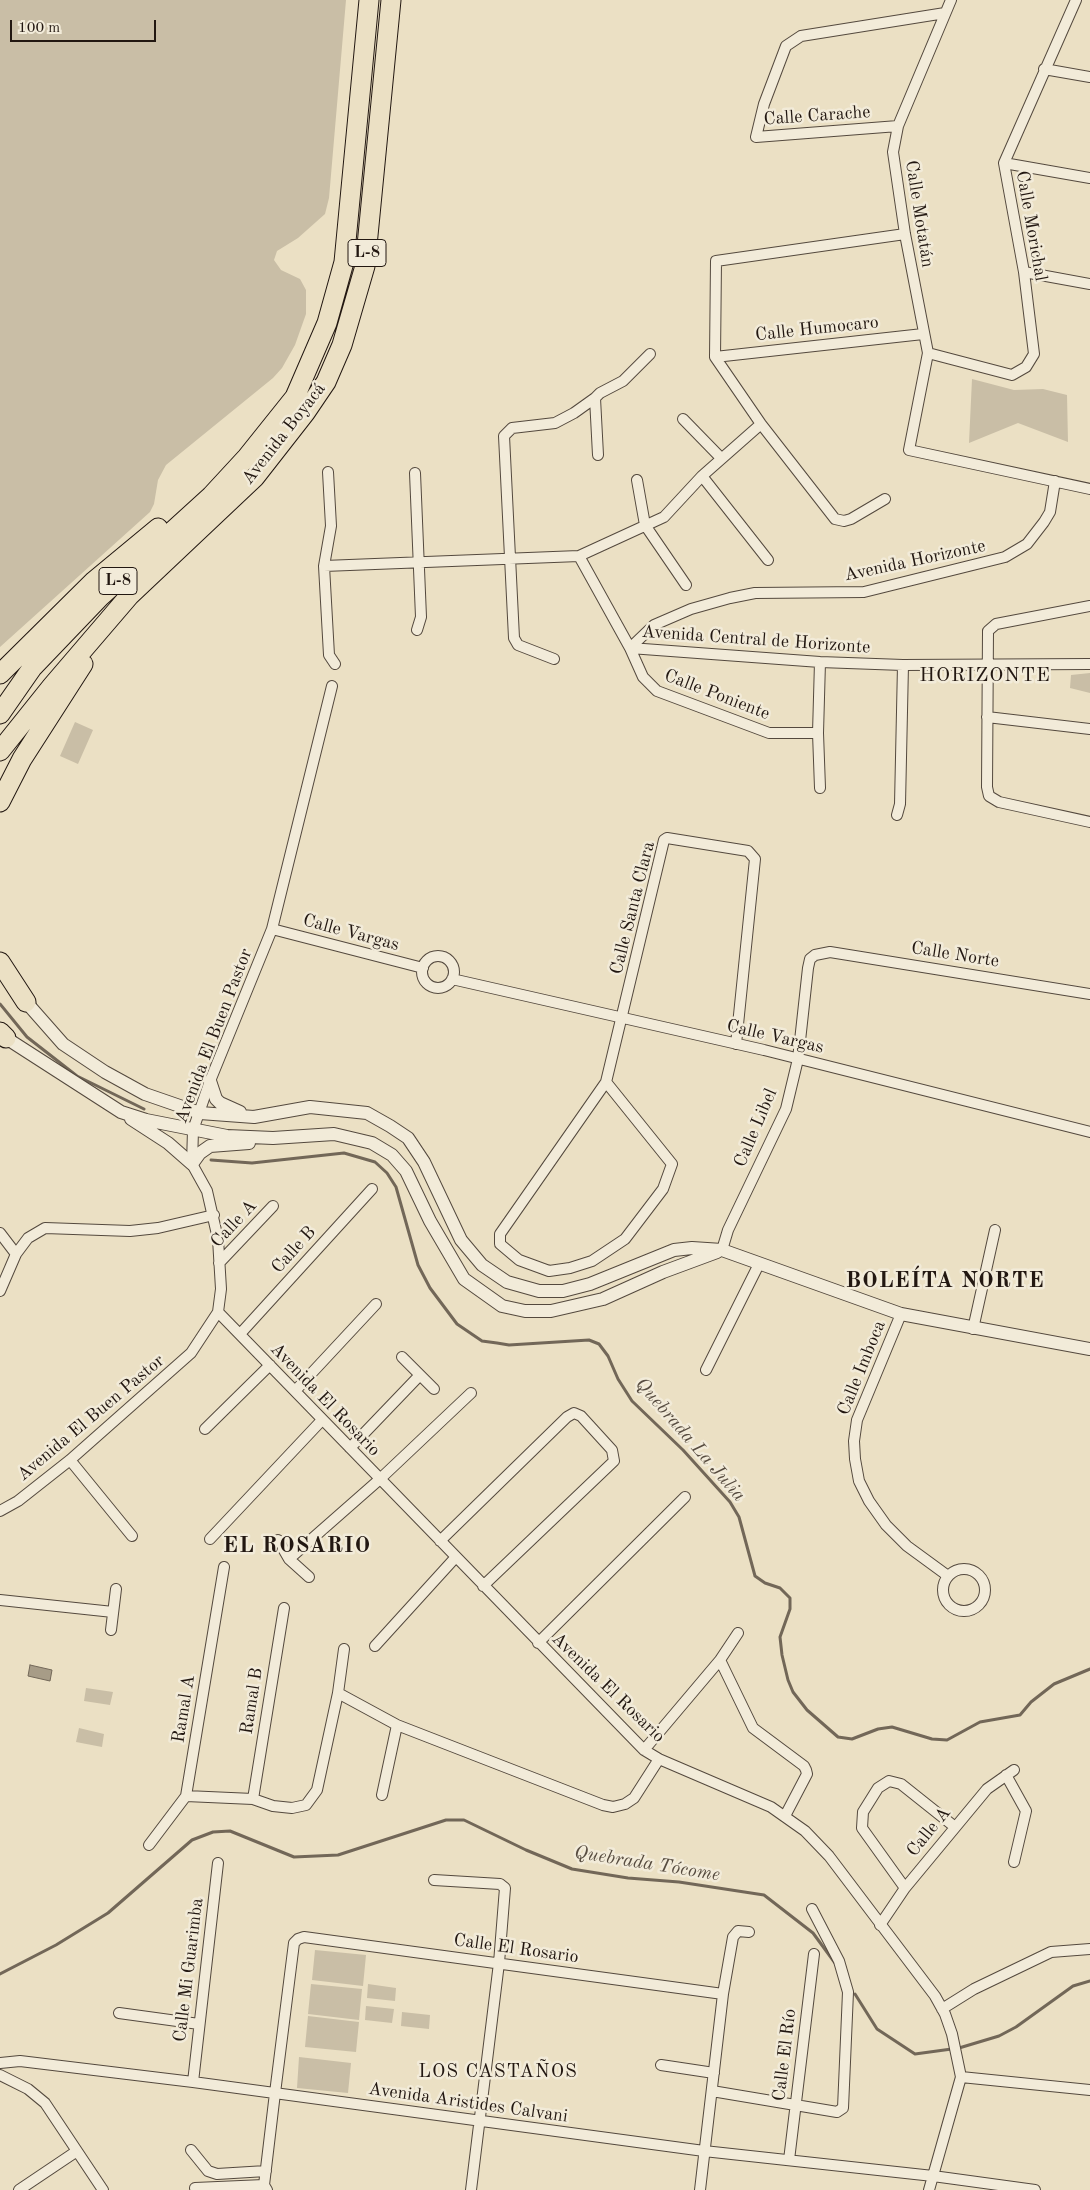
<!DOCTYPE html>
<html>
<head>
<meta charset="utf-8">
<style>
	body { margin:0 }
	#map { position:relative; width:1090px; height:2190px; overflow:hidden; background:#ebe0c4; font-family:"Old Standard TT",serif }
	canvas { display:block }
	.scale { position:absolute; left:10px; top:20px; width:146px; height:22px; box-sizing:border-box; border:2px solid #221711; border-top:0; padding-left:6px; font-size:15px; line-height:18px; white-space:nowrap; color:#221711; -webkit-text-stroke:4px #f2ebd9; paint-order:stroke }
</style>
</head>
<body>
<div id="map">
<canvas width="1090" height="2190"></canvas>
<div class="scale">100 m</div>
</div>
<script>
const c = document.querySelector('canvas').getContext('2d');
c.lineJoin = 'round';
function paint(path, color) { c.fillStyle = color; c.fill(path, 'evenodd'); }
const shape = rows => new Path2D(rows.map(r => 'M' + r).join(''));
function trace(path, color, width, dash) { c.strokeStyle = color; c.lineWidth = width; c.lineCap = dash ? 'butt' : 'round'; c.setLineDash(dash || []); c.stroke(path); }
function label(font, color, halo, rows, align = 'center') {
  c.font = font + ' "Old Standard TT",serif'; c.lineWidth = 5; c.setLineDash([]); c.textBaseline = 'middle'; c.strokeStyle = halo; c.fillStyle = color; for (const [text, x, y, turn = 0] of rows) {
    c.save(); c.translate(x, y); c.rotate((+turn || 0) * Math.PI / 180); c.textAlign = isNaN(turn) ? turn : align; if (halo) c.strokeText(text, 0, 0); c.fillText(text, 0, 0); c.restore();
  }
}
paint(shape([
	[0,0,346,0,329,198,325,214,298,238,277,251,274,260,281,270,300,279,306,290,306,314,295,345,282,368,273,378,166,465,158,480,154,504,150,512,0,647],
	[972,379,1014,390,1043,389,1067,395,1068,442,1018,423,969,443],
	[1090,673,1090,693,1070,688,1071,675],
	[75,722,93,730,78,764,60,756],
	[86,1688,113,1692,110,1705,84,1701],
	[79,1728,104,1734,102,1747,76,1742],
	[315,1950,366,1955,363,1986,312,1980],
	[311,1984,362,1989,359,2020,308,2014],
	[368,1984,396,1988,395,2001,367,1998],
	[366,2006,394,2009,392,2023,365,2020],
	[402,2012,430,2015,429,2029,401,2026],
	[308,2016,359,2022,356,2052,305,2047],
	[299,2057,351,2063,348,2093,297,2088]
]), '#c9bea6');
const water = shape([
	[30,1665,52,1670,50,1681,28,1676,30,1665]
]);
paint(water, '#a79c87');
trace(water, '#726758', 1);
trace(shape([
	[0,1004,27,1037,77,1076,144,1109],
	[211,1160,252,1163,344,1153,375,1162,387,1173,396,1187,418,1265,430,1288,457,1324,482,1341,497,1343,509,1345,589,1340,599,1344,608,1356,618,1379,632,1401,683,1450,730,1502,739,1517,755,1576,765,1583,780,1588,790,1598,790,1609,780,1637,782,1655,788,1680,793,1692,807,1710,838,1737,852,1739,878,1729,892,1727,932,1739,947,1740,980,1722,1020,1715,1031,1702,1054,1684,1090,1669],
	[0,1974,56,1945,108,1913,192,1840,213,1832,230,1831,294,1857,338,1855,446,1820,464,1820,526,1850,572,1869,628,1878,679,1882,764,1895,813,1933,835,1963],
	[855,1994,877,2029,915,2054,959,2048,999,2036,1016,2027,1073,1986,1090,1981]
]), '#726758', 3);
const minor = shape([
	[951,0,898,126,893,152,905,234,928,353,909,450,1090,489],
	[1044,69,1090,77],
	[898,126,756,137,764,104,786,46,801,36,945,13],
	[1004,163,1090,178],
	[1024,272,1090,284],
	[928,353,1012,375,1026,367,1034,354,1024,272,1004,163,1076,0],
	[715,357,923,334],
	[595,398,600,393,623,381,650,354],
	[683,419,721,458],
	[328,472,331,526,324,566,329,655,335,664],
	[415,473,421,617,417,630],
	[702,476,768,560],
	[637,480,645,525,686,585],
	[885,499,851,519,844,521,835,519,761,424,715,357,716,261,905,234],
	[579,556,664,517,702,476,761,424],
	[324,566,579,556,630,648,643,677,657,691,769,733,818,733],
	[1090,606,996,624,988,631,987,787,989,796,999,802,1090,822],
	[630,648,654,625,691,609,730,598,755,593,864,592,1005,557,1027,544,1044,522,1050,512,1055,481],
	[630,648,820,662,903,665,1090,664],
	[554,659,518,645,514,638,504,436,512,428,555,423,574,413,595,398,598,455],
	[987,717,1090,729],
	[820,788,818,733,820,662],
	[897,815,900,804,903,665],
	[272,929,423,968],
	'422 972a16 16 0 1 1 32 0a16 16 0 1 1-32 0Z',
	[452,979,764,1050,1090,1132],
	[606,1082,672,1164,663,1189,625,1239,592,1261,570,1268,549,1271,519,1260,500,1244,500,1234,606,1082,664,840,667,838,748,851,755,859,736,1044],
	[0,1233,16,1254],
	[722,1250,728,1230,786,1109,798,1059,808,968,810,959,815,955,830,952,1090,994],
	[219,1263,273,1206],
	[0,1291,16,1254,28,1238,45,1228,130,1231,158,1228,214,1215],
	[218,1312,644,1750,659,1759,771,1807,805,1831,829,1856,935,1996,945,2014,952,2034,961,2077,929,2190],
	[901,1314,857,1420,854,1441,855,1459,859,1481,869,1501,886,1525,907,1546,948,1576],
	[973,1329,995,1230],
	[240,1334,372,1189],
	[402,1357,434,1389],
	[706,1370,759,1264],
	[295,1391,376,1304],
	[205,1429,270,1365],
	[350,1448,420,1375],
	[70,1460,132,1536],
	[0,1511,18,1501,70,1460,191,1353,218,1312,221,1289,218,1239,207,1191,192,1164,193,1130,210,1081,272,929,332,686],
	[210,1539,322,1420],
	[278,1540,289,1559,309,1577],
	[440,1541,567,1417,574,1413,581,1416,612,1450,614,1461,483,1586],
	[289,1559,380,1479,471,1393],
	'943 1590a21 21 0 1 1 42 0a21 21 0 1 1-42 0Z',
	[0,1600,113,1612],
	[111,1630,116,1589],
	[538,1643,685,1497],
	[375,1646,455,1558],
	[720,1660,753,1728,804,1766,806,1770,807,1774,785,1816],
	[338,1693,344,1649],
	[644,1750,720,1660,738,1633],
	[1006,1775,1026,1811,1014,1862],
	[382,1795,397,1725],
	[186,1796,253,1799,273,1806,292,1808,306,1805,317,1790,338,1693,397,1725,603,1805,613,1807,625,1804,634,1798,659,1759],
	[253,1799,284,1608],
	[149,1845,186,1796,224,1567],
	[434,1880,500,1884,505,1888,499,1963,471,2190],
	[905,1888,862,1828,863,1812,878,1788,889,1781,901,1784,955,1827],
	[880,1925,905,1888,987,1789,1014,1770],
	[942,2009,974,1989,1051,1952,1090,1949],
	[119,2013,199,2024],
	[0,2063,20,2061,193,2082,704,2151,933,2176,1035,2190],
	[661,2065,714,2073],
	[0,2075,28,2089,45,2103,103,2190],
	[961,2077,1090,2090],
	[193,2082,218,1863],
	[712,2091,837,2112,843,2108,848,1992,839,1961,812,1909],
	[191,2150,208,2171,217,2174,266,2171],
	[789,2160,814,1954],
	[195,2188,264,2185],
	[19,2190,77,2151],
	[267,2190,264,2185,275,2093,294,1943,298,1939,304,1937,723,1994],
	[700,2190,723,1994,733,1937,738,1931,749,1932]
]);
const tertiary = shape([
	[26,1002,63,1044,105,1072,145,1094,200,1113,254,1117,310,1107,367,1113,390,1126,408,1138,424,1162,461,1240,482,1265,507,1282,539,1291,563,1291,590,1284,674,1250,692,1248,722,1250,901,1314,1090,1349],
	[6,1038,121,1112,146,1120,227,1136,273,1138,334,1134,372,1143,392,1155,406,1171,430,1221,464,1279,502,1306,525,1311,551,1311,603,1299,663,1272,717,1252],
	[210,1081,216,1099,220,1103,240,1112],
	[131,1119,168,1143,192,1164,200,1153,210,1146,249,1143]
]);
const motorway = shape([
	[0,674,94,581,158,528],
	[0,714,32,668,100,597,211,496,247,457,295,397,327,323,344,262,369,0],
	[0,751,52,686,130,595,255,477,305,413,326,382,342,345,365,266,391,0],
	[0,802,22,759,83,664],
	[0,962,26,1002],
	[0,1032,6,1038]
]);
trace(minor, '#54493e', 12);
trace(tertiary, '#54493e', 14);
trace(motorway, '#221711', 21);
trace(minor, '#f2ebd9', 10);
trace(tertiary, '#f2ebd9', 12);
trace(motorway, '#ebe0c4', 19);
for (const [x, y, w] of [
	[367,253,38],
	[118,581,38]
]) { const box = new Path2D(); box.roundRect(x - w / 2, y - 13.5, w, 27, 4); c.fillStyle = '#f2ebd9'; c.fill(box); trace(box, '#221711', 1); }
label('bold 16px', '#221711', null, [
	["L-8",367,253],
	["L-8",118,581]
]);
label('18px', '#221711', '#f2ebd9', [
	["Calle Carache",817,116,-4],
	["Calle Motatán",919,214,81],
	["Calle Morichal",1031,226,80],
	["Calle Humocaro",817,329,-6],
	["Avenida Boyacá",284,434,-52],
	["Avenida Horizonte",915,561,-12],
	["Avenida Central de Horizonte",756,640,4],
	["Calle Poniente",717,695,21],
	["Calle Santa Clara",633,908,-76],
	["Calle Vargas",351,933,15],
	["Calle Norte",955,955,9],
	["Avenida El Buen Pastor",214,1036,-69],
	["Calle Vargas",775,1037,13],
	["Calle Libel",756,1128,-67],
	["Calle A",234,1224,-47],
	["Calle B",294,1250,-48],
	["Calle Imboca",862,1368,-68],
	["Avenida El Rosario",325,1400,46],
	["Avenida El Buen Pastor",91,1418,-40],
	["Avenida El Rosario",608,1688,44],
	["Ramal B",252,1701,-81],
	["Ramal A",184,1709,-81],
	["Calle A",929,1832,-51],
	["Calle El Rosario",516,1949,8],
	["Calle Mi Guarimba",189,1970,-83],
	["Calle El Río",785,2055,-83],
	["Avenida Aristides Calvani",468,2103,8]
]);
label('italic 19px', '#574c40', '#f2ebd9', [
	["Quebrada La Julia",690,1440,49],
	["Quebrada Tócome",647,1864,9]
]);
c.letterSpacing = '1px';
label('19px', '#221711', '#f2ebd9', [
	["LOS CASTAÑOS",498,2072]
]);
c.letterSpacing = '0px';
c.letterSpacing = '1px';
label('20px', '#221711', '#f2ebd9', [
	["HORIZONTE",985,676]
]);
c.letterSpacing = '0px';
c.letterSpacing = '1px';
label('bold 22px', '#221711', '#f2ebd9', [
	["BOLEÍTA NORTE",945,1281],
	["EL ROSARIO",297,1546]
]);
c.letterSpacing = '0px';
</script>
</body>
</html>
